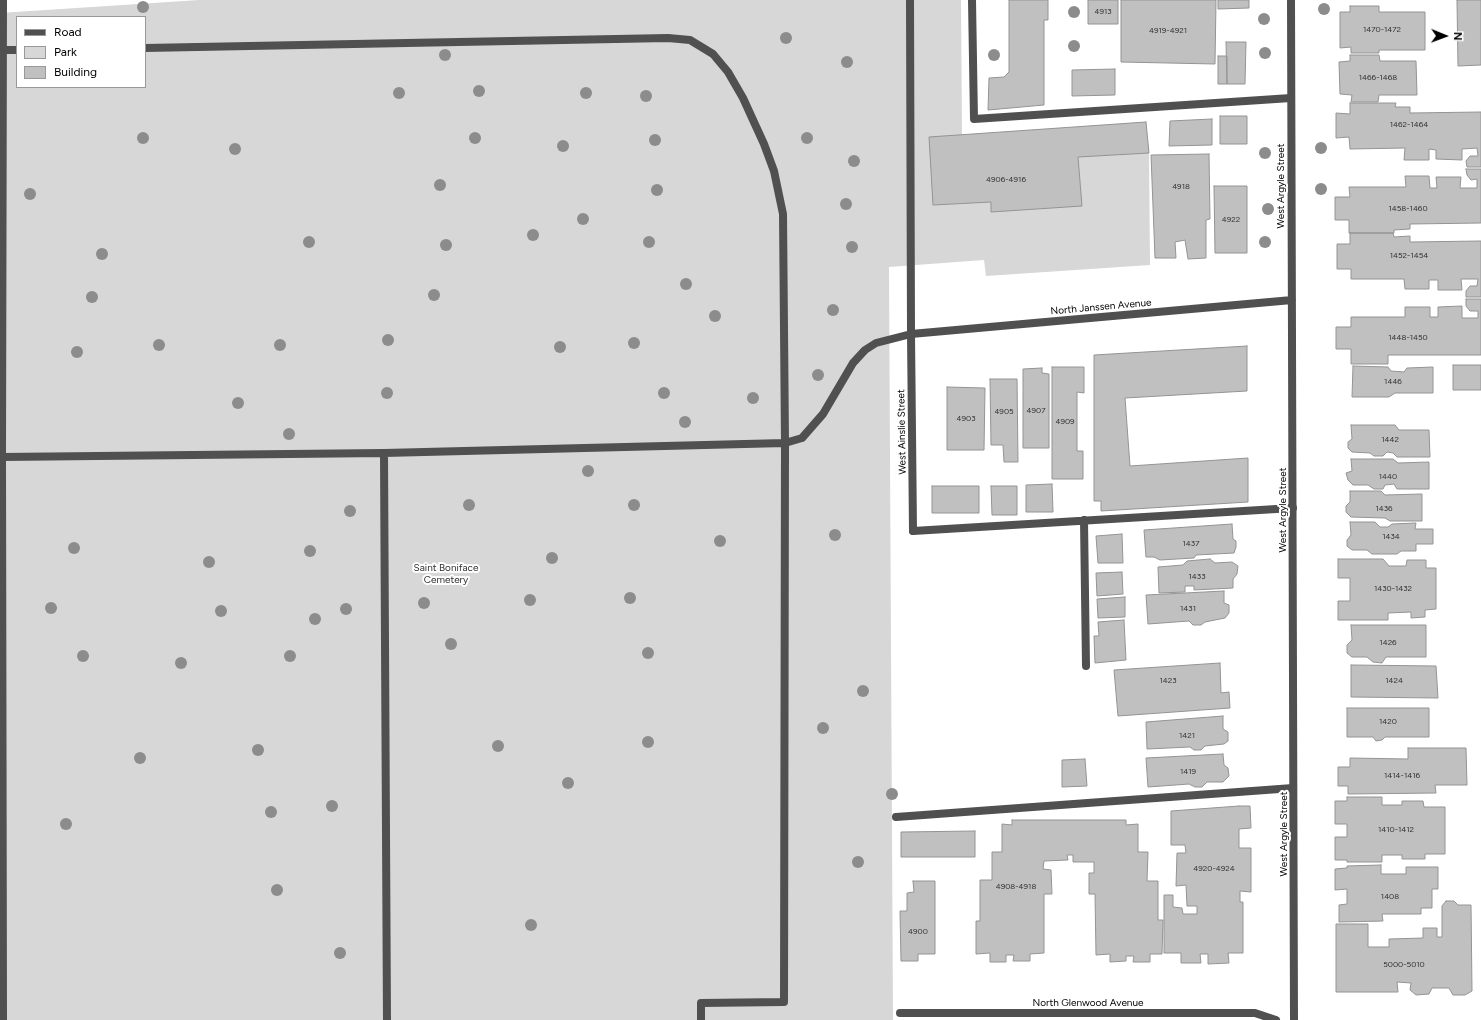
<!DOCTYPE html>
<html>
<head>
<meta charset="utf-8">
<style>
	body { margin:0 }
	#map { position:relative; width:1481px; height:1020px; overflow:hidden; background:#fff; font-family:Figtree,sans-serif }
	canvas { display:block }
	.legend { position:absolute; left:16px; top:16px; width:130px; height:72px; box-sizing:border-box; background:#fff; border:1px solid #999; margin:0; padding:5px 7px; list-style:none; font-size:12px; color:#000 }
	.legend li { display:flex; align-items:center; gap:8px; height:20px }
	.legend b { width:20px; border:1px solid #999 }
	.north { position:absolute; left:1425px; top:16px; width:40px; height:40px; -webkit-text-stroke:3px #fff; paint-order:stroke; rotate:91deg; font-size:11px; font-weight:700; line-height:16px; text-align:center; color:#000 }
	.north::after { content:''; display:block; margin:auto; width:14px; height:18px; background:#000; clip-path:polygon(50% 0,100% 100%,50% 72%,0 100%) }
</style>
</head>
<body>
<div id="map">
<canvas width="1481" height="1020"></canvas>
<ul class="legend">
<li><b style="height:5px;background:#505050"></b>Road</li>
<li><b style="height:11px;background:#d7d7d7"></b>Park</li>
<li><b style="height:11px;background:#c0c0c0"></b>Building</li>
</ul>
<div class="north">N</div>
</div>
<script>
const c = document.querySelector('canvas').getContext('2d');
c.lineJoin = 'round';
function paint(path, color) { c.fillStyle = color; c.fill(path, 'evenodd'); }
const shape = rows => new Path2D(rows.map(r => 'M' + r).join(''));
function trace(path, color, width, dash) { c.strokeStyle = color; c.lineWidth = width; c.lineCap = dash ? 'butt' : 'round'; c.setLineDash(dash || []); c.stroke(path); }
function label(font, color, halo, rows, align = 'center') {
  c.font = font + ' Figtree,sans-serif'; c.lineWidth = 4; c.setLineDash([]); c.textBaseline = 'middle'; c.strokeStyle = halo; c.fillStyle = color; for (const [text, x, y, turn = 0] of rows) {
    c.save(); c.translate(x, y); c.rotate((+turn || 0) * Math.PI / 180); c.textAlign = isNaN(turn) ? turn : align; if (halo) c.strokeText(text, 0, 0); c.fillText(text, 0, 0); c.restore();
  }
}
paint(shape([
	[199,0,961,0,962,135,1146,122,1149,153,1150,265,986,276,984,260,889,267,893,1020,0,1020,0,13],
	[17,17,145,17,145,87,17,87]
]), '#d7d7d7');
const building = shape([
	[1009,0,1048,0,1048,20,1044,20,1044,105,988,110,989,78,1004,77,1009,72,1009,0],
	[1088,0,1118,0,1118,24,1088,24,1088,0],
	[1121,0,1216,0,1215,64,1121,62,1121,0],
	[1218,0,1249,0,1249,8,1218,9,1218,0],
	[1457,0,1481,0,1481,65,1458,66,1457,0],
	[1350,6,1379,6,1379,12,1425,12,1425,50,1379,50,1379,53,1351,53,1351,47,1340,48,1340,12,1350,12,1350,6],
	[1226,42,1246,42,1245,84,1227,84,1226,42],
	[1350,55,1379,55,1380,61,1416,61,1417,95,1379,95,1378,102,1351,102,1352,95,1340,94,1339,62,1350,61,1350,55],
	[1218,56,1227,56,1227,84,1218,84,1218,56],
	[1115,69,1115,95,1072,96,1072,70,1115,69],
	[1350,103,1396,103,1395,107,1410,107,1410,113,1481,112,1481,167,1467,167,1466,161,1470,156,1478,156,1477,148,1462,149,1462,160,1436,159,1436,150,1429,149,1429,160,1404,160,1405,148,1350,149,1349,137,1336,138,1336,113,1350,114,1350,103],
	[1220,116,1247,116,1247,144,1220,144,1220,116],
	[1212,119,1212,145,1169,146,1170,121,1212,119],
	[1146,122,1149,153,1078,157,1082,206,991,212,991,202,933,205,929,137,1146,122],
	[1209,154,1210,219,1206,220,1206,258,1188,259,1185,240,1175,242,1176,258,1155,258,1151,155,1209,154],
	[1466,169,1481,169,1481,223,1410,224,1410,229,1394,230,1394,233,1349,233,1349,220,1335,220,1335,197,1350,197,1349,187,1406,187,1405,176,1429,176,1430,188,1437,188,1436,177,1461,177,1460,188,1477,188,1477,179,1471,180,1467,175,1466,169],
	[1214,186,1247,186,1247,253,1215,253,1214,186],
	[1350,233,1393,233,1394,237,1410,236,1410,242,1481,241,1481,297,1466,297,1466,291,1470,286,1477,286,1478,279,1461,279,1462,290,1438,290,1438,280,1429,280,1429,289,1405,289,1404,279,1351,279,1351,269,1337,269,1337,244,1350,244,1350,233],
	[1466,299,1481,299,1481,355,1388,355,1388,364,1351,364,1351,349,1336,349,1336,327,1351,327,1351,317,1405,317,1405,307,1430,307,1430,317,1438,317,1438,307,1462,306,1462,318,1478,318,1478,311,1470,311,1466,306,1466,299],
	[1247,346,1247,391,1125,398,1130,466,1248,458,1248,502,1101,511,1101,501,1094,501,1094,355,1247,346],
	[1453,365,1481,365,1481,390,1453,390,1453,365],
	[1353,366,1388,367,1391,371,1404,372,1407,368,1433,367,1433,393,1395,393,1389,397,1352,397,1353,366],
	[1052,367,1084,367,1084,393,1077,392,1077,451,1083,451,1083,479,1052,479,1052,367],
	[1042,368,1042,373,1049,374,1049,448,1023,448,1023,369,1042,368],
	[990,379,1017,379,1018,462,1004,462,1003,445,991,445,990,379],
	[947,387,985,388,984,450,947,450,947,387],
	[1351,425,1395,425,1399,430,1429,430,1430,457,1397,457,1393,453,1387,452,1383,456,1374,456,1370,453,1352,452,1348,448,1348,442,1352,439,1351,425],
	[1351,459,1393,459,1398,463,1429,462,1429,489,1397,489,1394,484,1385,485,1383,489,1374,489,1368,485,1353,485,1348,480,1346,473,1352,471,1351,459],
	[1052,484,1053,512,1026,512,1026,485,1052,484],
	[932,486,979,486,979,513,932,513,932,486],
	[991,486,1017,486,1017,515,992,515,991,486],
	[1350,491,1381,491,1385,495,1422,494,1422,521,1390,521,1385,518,1351,517,1346,512,1346,506,1350,502,1350,491],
	[1350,522,1375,522,1380,527,1388,527,1392,524,1416,523,1415,529,1433,529,1433,544,1416,544,1416,551,1401,551,1397,554,1372,554,1367,550,1352,550,1347,546,1347,540,1351,535,1350,522],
	[1232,524,1233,539,1236,541,1236,547,1234,553,1196,555,1194,558,1160,560,1154,557,1146,557,1144,530,1232,524],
	[1122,534,1123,563,1098,563,1096,536,1122,534],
	[1210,559,1215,563,1232,562,1238,566,1237,574,1233,579,1233,588,1194,590,1194,586,1185,586,1185,592,1159,593,1158,567,1183,565,1187,561,1210,559],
	[1338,559,1383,559,1389,566,1406,566,1407,560,1426,560,1426,568,1436,568,1436,609,1425,610,1425,617,1411,618,1411,612,1388,613,1388,620,1338,620,1338,601,1350,601,1350,578,1338,578,1338,559],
	[1122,572,1123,594,1097,596,1096,573,1122,572],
	[1224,591,1224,603,1229,605,1229,613,1225,618,1205,622,1201,625,1193,625,1189,621,1148,624,1146,595,1224,591],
	[1125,597,1125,617,1098,618,1097,599,1125,597],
	[1124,620,1126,660,1095,663,1094,636,1099,636,1098,622,1124,620],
	[1351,625,1426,625,1426,657,1386,657,1382,663,1373,662,1367,657,1352,657,1347,653,1347,645,1352,640,1351,625],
	[1220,663,1221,693,1229,692,1230,708,1118,716,1114,670,1220,663],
	[1351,665,1436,666,1438,698,1351,697,1351,665],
	[1347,708,1429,708,1429,737,1385,737,1382,740,1376,741,1373,737,1347,737,1347,708],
	[1223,716,1223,729,1228,732,1228,741,1224,744,1205,746,1201,750,1194,750,1190,747,1147,749,1146,722,1223,716],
	[1408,748,1466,748,1467,785,1435,785,1436,793,1348,794,1348,786,1338,786,1338,767,1350,767,1350,758,1408,759,1408,748],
	[1223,754,1224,765,1228,768,1229,776,1223,782,1207,782,1202,787,1195,787,1189,784,1148,787,1146,758,1223,754],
	[1085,759,1087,786,1062,787,1062,760,1085,759],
	[1347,797,1382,797,1382,805,1402,805,1402,801,1423,801,1424,807,1445,807,1445,854,1425,854,1425,859,1402,859,1402,855,1382,855,1382,862,1347,862,1347,860,1335,860,1335,837,1347,837,1347,824,1335,824,1335,801,1347,801,1347,797],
	[1239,806,1250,806,1251,828,1239,829,1239,848,1251,848,1251,892,1240,891,1240,902,1243,902,1243,953,1228,953,1229,963,1208,964,1208,954,1200,954,1201,963,1181,963,1181,953,1164,953,1164,895,1173,895,1173,907,1182,908,1183,914,1197,914,1197,906,1187,906,1186,885,1176,886,1177,853,1186,853,1185,845,1171,845,1171,811,1239,806],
	[1012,820,1126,820,1126,825,1138,824,1138,852,1148,852,1147,881,1158,881,1158,920,1163,920,1162,954,1150,954,1150,962,1133,962,1134,956,1126,956,1126,961,1110,962,1110,954,1096,955,1095,894,1089,894,1089,873,1094,873,1094,862,1073,862,1073,855,1067,855,1068,860,1044,861,1043,869,1051,870,1052,894,1044,894,1044,953,1030,954,1030,961,1013,961,1014,955,1006,955,1006,962,990,962,990,953,976,954,976,921,980,921,980,880,992,880,992,852,1002,852,1002,824,1012,825,1012,820],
	[975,831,975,857,901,857,901,832,975,831],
	[1381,865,1381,874,1406,874,1406,867,1438,867,1438,889,1432,889,1432,908,1421,908,1421,914,1382,914,1383,921,1339,922,1339,905,1347,904,1347,889,1335,890,1335,869,1347,868,1347,866,1381,865],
	[913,881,935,881,935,954,918,954,918,961,901,961,900,911,907,911,907,893,914,892,913,881],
	[1446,901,1454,901,1458,905,1471,905,1472,991,1465,995,1453,995,1449,988,1432,988,1429,994,1416,995,1410,990,1411,983,1397,982,1398,992,1336,992,1336,924,1368,924,1368,947,1389,947,1389,939,1423,938,1423,928,1437,928,1437,937,1442,937,1442,906,1446,901]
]);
paint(building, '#c0c0c0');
trace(building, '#949494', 1);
trace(shape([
	[3,0,2,457,384,453,785,443,802,438,823,414,853,363,865,350,876,343,911,334,910,0],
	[972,0,974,119,1291,98],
	[145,48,668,38,690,40,713,54,728,72,743,98,764,144,774,171,783,214,785,443,784,1002,701,1003,701,1020],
	[3,50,17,50],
	[384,453,387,1020],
	[2,457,3,1020],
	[1084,520,1086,666],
	[913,531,1293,508],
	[896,817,1293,788]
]), '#505050', 8);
trace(shape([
	[1291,0,1294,1020],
	[913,531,911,334,1292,300],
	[900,1013,1255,1013,1276,1020]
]), '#505050', 8);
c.fillStyle = '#8c8c8c';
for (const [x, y] of [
	[143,7],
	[1324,9],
	[1074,12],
	[1264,19],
	[786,38],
	[1074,46],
	[1265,53],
	[445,55],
	[994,55],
	[847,62],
	[479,91],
	[399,93],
	[586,93],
	[646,96],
	[143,138],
	[475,138],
	[807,138],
	[655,140],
	[563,146],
	[1321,148],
	[235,149],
	[1265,153],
	[854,161],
	[440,185],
	[1321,189],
	[657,190],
	[30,194],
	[846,204],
	[1268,209],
	[583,219],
	[533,235],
	[309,242],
	[649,242],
	[1265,242],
	[446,245],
	[852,247],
	[102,254],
	[686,284],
	[434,295],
	[92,297],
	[833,310],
	[715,316],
	[388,340],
	[634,343],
	[159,345],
	[280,345],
	[560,347],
	[77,352],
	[818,375],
	[387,393],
	[664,393],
	[753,398],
	[238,403],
	[685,422],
	[289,434],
	[588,471],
	[469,505],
	[634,505],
	[350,511],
	[835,535],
	[720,541],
	[74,548],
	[310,551],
	[552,558],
	[209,562],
	[630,598],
	[530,600],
	[424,603],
	[51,608],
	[346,609],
	[221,611],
	[315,619],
	[451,644],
	[648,653],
	[83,656],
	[290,656],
	[181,663],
	[863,691],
	[823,728],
	[648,742],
	[498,746],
	[258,750],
	[140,758],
	[568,783],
	[892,794],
	[332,806],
	[271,812],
	[66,824],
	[858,862],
	[277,890],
	[531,925],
	[340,953]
]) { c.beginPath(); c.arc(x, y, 6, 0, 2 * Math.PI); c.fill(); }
label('8px', '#303030', null, [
	["4913",1103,12],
	["1470-1472",1382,30],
	["4919-4921",1168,31],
	["1466-1468",1378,78],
	["1462-1464",1409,125],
	["4906-4916",1006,180],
	["4918",1181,187],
	["1458-1460",1408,209],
	["4922",1231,220],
	["1452-1454",1409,256],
	["1448-1450",1408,338],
	["1446",1393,382],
	["4907",1036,411],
	["4905",1004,412],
	["4903",966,419],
	["4909",1065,422],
	["1442",1390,440],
	["1440",1388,477],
	["1436",1384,509],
	["1434",1391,537],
	["1437",1191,544],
	["1433",1197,577],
	["1430-1432",1393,589],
	["1431",1188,609],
	["1426",1388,643],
	["1423",1168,681],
	["1424",1394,681],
	["1420",1388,722],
	["1421",1187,736],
	["1419",1188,772],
	["1414-1416",1402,776],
	["1410-1412",1396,830],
	["4920-4924",1214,869],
	["4908-4918",1016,887],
	["1408",1390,897],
	["4900",918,932],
	["5000-5010",1404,965]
]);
label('10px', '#000', '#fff', [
	["West Argyle Street",1281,186,-90],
	["North Janssen Avenue",1101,307,-5],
	["West Ainslie Street",902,432,-91],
	["West Argyle Street",1283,510,-90],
	["West Argyle Street",1284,834,-90],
	["North Glenwood Avenue",1088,1003]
]);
label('10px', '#2e2e2e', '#fff', [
	["Saint Boniface",446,568],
	["Cemetery",446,580]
]);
</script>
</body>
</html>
